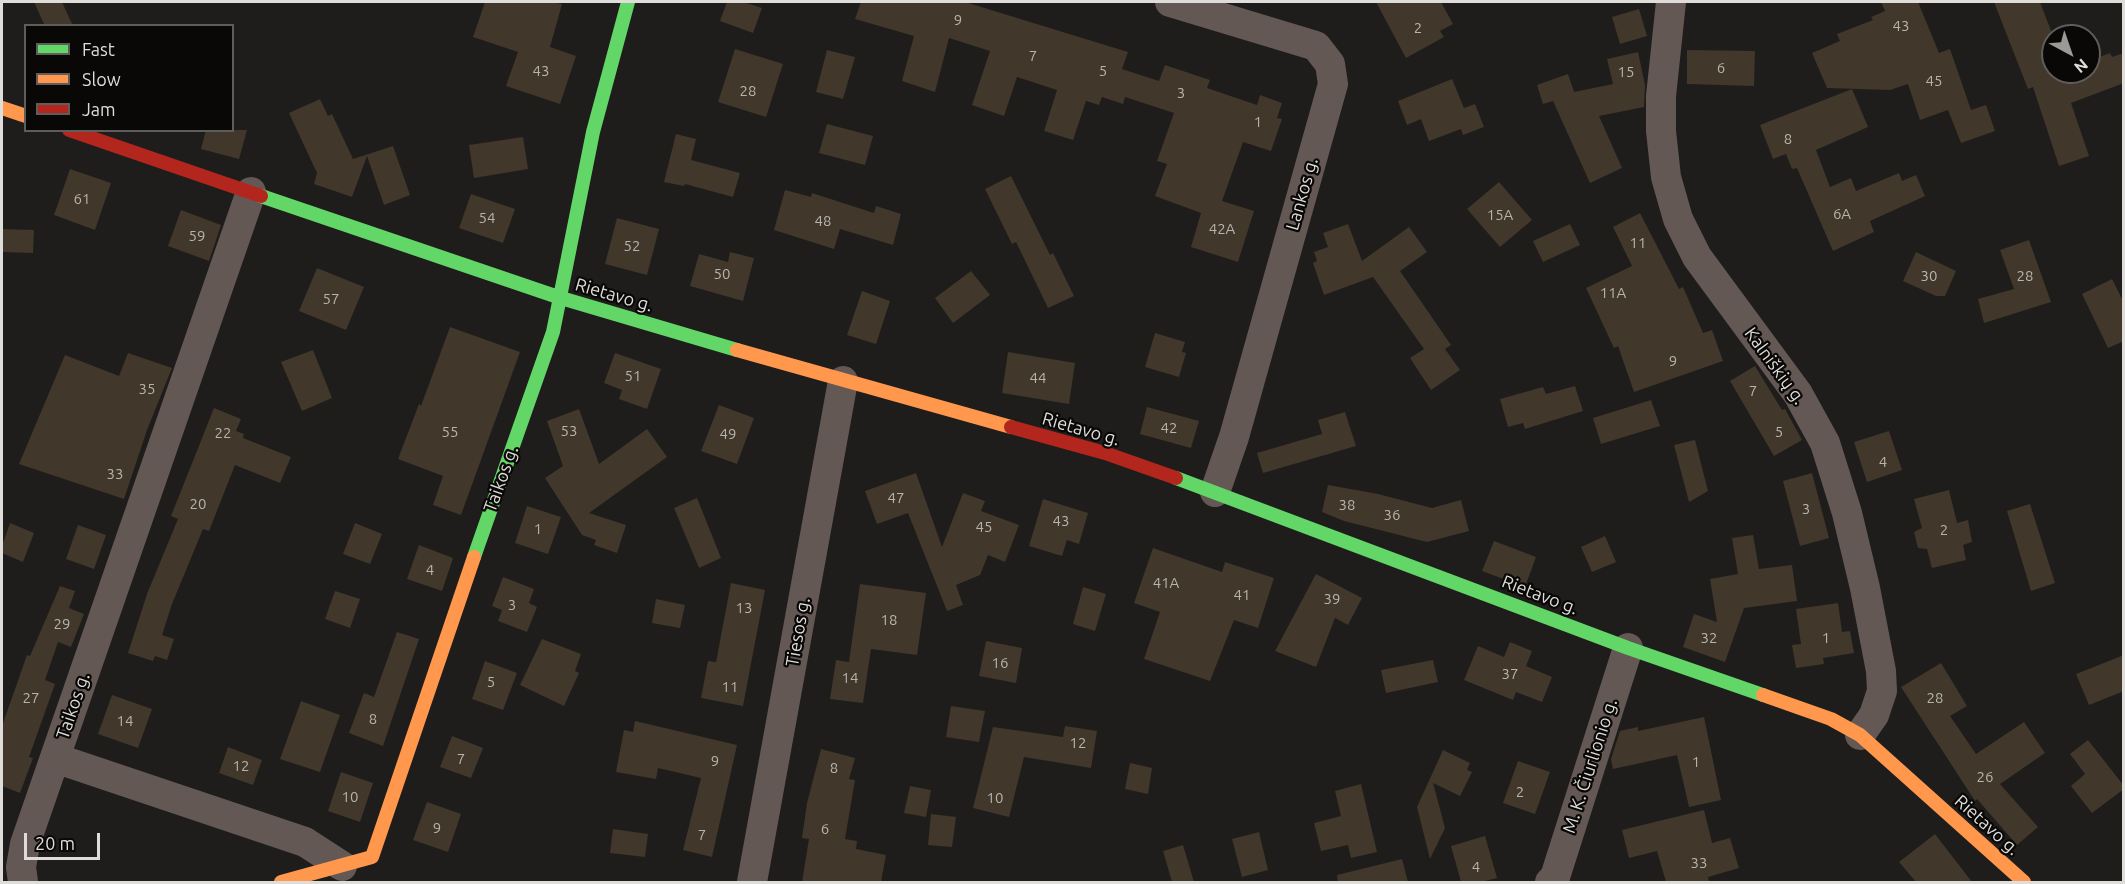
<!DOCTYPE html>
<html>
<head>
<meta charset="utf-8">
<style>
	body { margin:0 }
	#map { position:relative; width:2125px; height:884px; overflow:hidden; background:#1e1d1b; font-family:Ubuntu,sans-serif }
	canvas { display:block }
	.frame { position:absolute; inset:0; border:3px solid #deddda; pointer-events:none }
	.legend { position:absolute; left:24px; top:24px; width:210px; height:108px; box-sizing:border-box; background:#090807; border:2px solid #5e5d5b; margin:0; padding:8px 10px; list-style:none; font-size:18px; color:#deddda }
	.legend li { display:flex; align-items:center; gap:12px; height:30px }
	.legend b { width:30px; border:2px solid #5e5d5b }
	.north { position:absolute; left:2041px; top:24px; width:60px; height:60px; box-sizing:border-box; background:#090807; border:2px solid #5e5d5b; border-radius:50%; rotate:140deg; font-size:16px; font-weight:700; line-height:24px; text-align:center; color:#deddda }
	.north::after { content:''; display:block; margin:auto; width:21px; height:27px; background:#9b9a97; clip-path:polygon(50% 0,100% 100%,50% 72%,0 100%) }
	.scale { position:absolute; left:24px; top:833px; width:76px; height:27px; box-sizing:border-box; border:3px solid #deddda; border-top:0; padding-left:8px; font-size:18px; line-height:21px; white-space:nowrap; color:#deddda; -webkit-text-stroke:4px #090807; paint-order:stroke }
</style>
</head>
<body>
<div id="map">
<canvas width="2125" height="884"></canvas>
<div class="frame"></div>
<ul class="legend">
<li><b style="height:8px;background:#63d668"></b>Fast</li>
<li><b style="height:8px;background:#ff974d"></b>Slow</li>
<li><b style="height:8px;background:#b3261e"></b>Jam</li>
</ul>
<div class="north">N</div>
<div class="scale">20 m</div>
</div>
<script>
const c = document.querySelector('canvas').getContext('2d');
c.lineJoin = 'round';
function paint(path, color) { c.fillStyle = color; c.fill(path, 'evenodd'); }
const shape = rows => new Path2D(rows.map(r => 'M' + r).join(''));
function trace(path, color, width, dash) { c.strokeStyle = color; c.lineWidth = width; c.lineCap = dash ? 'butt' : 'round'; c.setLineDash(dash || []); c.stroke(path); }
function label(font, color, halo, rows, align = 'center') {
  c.font = font + ' Ubuntu,sans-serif'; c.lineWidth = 4.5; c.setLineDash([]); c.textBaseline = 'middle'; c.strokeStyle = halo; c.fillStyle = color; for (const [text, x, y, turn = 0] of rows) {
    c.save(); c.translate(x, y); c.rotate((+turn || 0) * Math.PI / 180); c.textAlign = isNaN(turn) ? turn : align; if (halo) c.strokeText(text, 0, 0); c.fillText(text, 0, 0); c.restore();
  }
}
paint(shape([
	[34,2,62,2,73,26,45,26],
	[485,2,550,2,562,4,550,47,576,56,560,104,506,86,518,52,473,37],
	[727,2,743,2,762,8,753,33,720,21],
	[861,2,965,2,1128,52,1122,69,1159,81,1165,65,1210,80,1207,88,1257,105,1260,95,1282,103,1277,118,1282,119,1271,151,1243,142,1222,201,1254,211,1238,262,1191,247,1201,213,1155,196,1167,164,1157,161,1174,113,1125,97,1123,104,1102,97,1099,105,1086,101,1073,140,1044,131,1057,90,1017,77,1004,116,972,105,990,51,949,38,935,92,902,81,914,36,855,19],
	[1376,2,1441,2,1453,24,1440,31,1444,37,1406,58],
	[1881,2,1918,2,1939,53,1950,49,1971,110,1986,105,1995,131,1961,143,1948,110,1920,120,1908,84,1890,90,1827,88,1812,53,1840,41,1837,34,1873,20,1871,17,1885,11],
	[1994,2,2040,2,2053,36,2053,72,2089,72,2089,61,2110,53,2112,57,2124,53,2124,83,2071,103,2089,156,2059,166,2033,87,2028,89],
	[1639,9,1647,36,1620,44,1612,17],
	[735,49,783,64,766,117,718,102],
	[827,50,855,57,843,99,816,92],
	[1687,50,1755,51,1754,86,1687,84],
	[1638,52,1645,85,1644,107,1599,116,1622,168,1590,183,1553,101,1543,104,1537,85,1568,74,1574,92,1613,84,1607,59],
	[1452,79,1464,108,1475,104,1484,127,1463,135,1461,129,1429,141,1421,119,1407,125,1398,101],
	[1852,89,1868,127,1816,150,1830,187,1851,178,1856,191,1899,173,1902,181,1916,175,1925,196,1870,221,1874,232,1833,251,1797,168,1792,169,1786,154,1773,159,1760,125],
	[320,99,328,116,332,114,353,159,393,146,410,195,384,205,367,156,352,197,314,184,317,173,289,113],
	[827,124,873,136,865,165,819,153],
	[206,130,247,130,239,159,201,149],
	[676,134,696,139,691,160,740,173,733,197,685,184,684,186,664,182],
	[523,137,528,169,474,178,469,145],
	[70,169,111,183,95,230,54,215],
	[1011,176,1050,255,1053,253,1074,296,1048,308,1016,242,1012,244,985,189],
	[1499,182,1532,220,1500,247,1467,209],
	[785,190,811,197,812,193,874,213,876,206,901,214,893,245,840,229,834,249,774,230],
	[471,194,515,209,503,243,459,228],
	[181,210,221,225,209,261,168,246],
	[1640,213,1679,289,1683,287,1703,333,1712,330,1723,361,1634,392,1618,346,1614,348,1586,288,1632,266,1613,227],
	[617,218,659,229,647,275,605,264],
	[1348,224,1362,261,1409,227,1427,252,1400,271,1451,345,1445,349,1460,370,1431,390,1410,358,1424,349,1373,277,1324,295,1313,263,1317,261,1314,252,1328,247,1323,233],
	[1570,224,1580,245,1543,262,1533,241],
	[2,229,34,230,33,253,2,252],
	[2029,240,2051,302,1984,323,1978,299,2014,289,2000,250],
	[730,252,754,258,743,301,690,286,699,254,728,262],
	[1916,252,1956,271,1945,296,1936,296,1903,281],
	[317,268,364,287,346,330,299,311],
	[971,271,990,295,953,323,935,298],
	[2112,279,2124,303,2124,341,2108,348,2082,294],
	[862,291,890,301,876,344,847,335],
	[450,327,520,352,461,515,433,505,443,476,398,459,419,404,421,406],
	[1155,333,1185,342,1182,352,1186,353,1179,377,1145,367],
	[313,350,332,398,302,411,281,362],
	[1008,352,1075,363,1069,404,1002,393],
	[128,353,172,368,147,430,124,499,19,464,65,355,119,376],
	[615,353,661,369,647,409,619,399,622,390,604,383],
	[1755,366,1782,410,1785,409,1802,440,1774,456,1730,381],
	[1575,386,1583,411,1525,429,1523,423,1508,427,1500,399,1543,387,1546,394],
	[1651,400,1660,426,1601,444,1593,418],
	[719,405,754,418,737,464,701,451],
	[1147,407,1199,421,1191,448,1140,434],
	[214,408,241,419,236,431,244,434,243,438,291,457,280,483,235,465,209,531,203,529,172,604,162,635,174,639,167,660,155,656,153,661,128,653,147,594,178,519,171,516],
	[579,409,599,464,647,429,667,457,589,513,626,525,617,553,594,545,596,540,582,535,545,478,563,466,547,421],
	[1345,412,1356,446,1263,473,1257,453,1322,434,1318,420],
	[1889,431,1902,470,1867,482,1854,442],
	[1695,440,1708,491,1689,502,1674,445],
	[916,473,942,547,963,493,985,501,981,511,1019,525,1005,562,988,555,980,575,956,585,963,605,947,611,908,513,877,524,865,491],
	[1812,473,1829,538,1800,546,1783,481],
	[1328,485,1378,494,1432,508,1461,500,1469,531,1427,542,1344,521,1322,512],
	[1949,490,1957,523,1968,520,1972,542,1963,545,1966,560,1932,568,1927,549,1918,548,1914,532,1922,528,1914,499],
	[697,498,721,558,699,568,674,508],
	[1043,499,1088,513,1079,544,1067,540,1062,556,1029,546],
	[2030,504,2055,583,2031,591,2007,511],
	[527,506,561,517,548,554,515,543],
	[10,523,34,533,23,562,2,553,2,546],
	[355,523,382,534,370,564,343,554],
	[78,525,106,535,94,569,66,559],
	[1753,535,1759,569,1792,565,1797,601,1744,608,1725,662,1683,647,1694,614,1717,622,1710,579,1738,574,1732,538],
	[1605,536,1616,562,1592,572,1581,547],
	[1494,541,1536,557,1525,587,1482,571],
	[419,545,453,558,442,591,407,579],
	[1153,548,1222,572,1225,562,1274,578,1258,628,1234,620,1210,681,1144,659,1160,612,1134,603],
	[1316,574,1362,598,1348,625,1335,618,1316,667,1275,651],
	[503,577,534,589,529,603,537,607,527,632,498,621,502,610,492,606],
	[731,583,765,590,743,706,701,698,708,661,716,662],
	[860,584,926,593,917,655,871,649,863,703,830,699,836,660,849,662],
	[60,586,75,591,69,608,84,614,71,647,58,642,45,680,55,684,29,757,33,758,20,793,2,786,2,726,27,655,30,656],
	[1083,587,1106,594,1095,631,1073,624],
	[335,591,360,599,350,628,325,619],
	[656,599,685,605,680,628,652,623],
	[1838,603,1842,632,1850,631,1854,653,1823,658,1824,664,1796,668,1792,645,1801,644,1796,609],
	[397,632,419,639,383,746,349,733,364,693,374,697],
	[542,639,581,654,575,671,579,673,564,706,520,685],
	[986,641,1022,648,1016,683,979,676],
	[1510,642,1532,651,1526,666,1552,677,1542,702,1516,692,1513,700,1464,680,1478,646,1504,657],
	[2124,655,2124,691,2089,705,2076,674],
	[1433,660,1438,682,1386,693,1381,670],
	[485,661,517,673,503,710,472,699],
	[1941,663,1967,706,1950,716,1976,754,2024,722,2045,753,2000,784,2038,827,2017,845,1977,799,1975,801,1901,687],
	[112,695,152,709,138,748,98,734],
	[301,701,340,715,320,772,280,759],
	[951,706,985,711,979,742,946,737],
	[1704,717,1721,800,1689,807,1677,755,1613,769,1611,759,1620,731,1638,727,1638,731],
	[635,721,737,745,712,857,683,850,701,778,658,768,656,779,616,772,624,730,633,732],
	[1065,726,1097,731,1091,768,1024,757,1009,817,973,808,993,727,1063,737],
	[452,736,483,748,471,778,440,767],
	[2088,740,2124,786,2124,789,2092,813,2071,786,2085,774,2070,754],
	[228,747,262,760,253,785,219,773],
	[821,749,855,758,849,779,855,780,845,839,857,841,856,849,886,855,881,882,802,882,809,839,802,838,807,803],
	[1443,750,1470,763,1467,770,1472,772,1460,796,1433,783,1445,828,1430,859,1417,807],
	[1518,761,1550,772,1535,814,1503,803],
	[1130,763,1152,768,1148,794,1125,789],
	[341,772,373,783,360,822,328,811],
	[1361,784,1377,852,1351,858,1348,845,1321,851,1314,823,1341,816,1335,791],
	[910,786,931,790,926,817,904,813],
	[427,802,461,814,448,852,413,840],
	[1704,810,1712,843,1730,838,1739,868,1708,877,1709,882,1666,882,1657,851,1629,858,1622,830],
	[931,814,956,817,952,847,928,845],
	[613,829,648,834,645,857,610,853],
	[1259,832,1268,870,1242,877,1232,839],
	[1935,834,1972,882,1916,882,1899,862],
	[1485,836,1497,878,1481,882,1461,882,1451,846],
	[1183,845,1194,882,1172,882,1163,851],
	[1402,859,1408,882,1338,882,1337,875]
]), '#41372a');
trace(shape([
	[1170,2,1316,46,1330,64,1333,84,1234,437,1215,492],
	[1671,2,1661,96,1661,131,1666,177,1678,219,1697,257,1798,394,1825,443,1847,513,1865,588,1881,671,1882,691,1874,715,1860,735],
	[55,758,305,842,342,866],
	[23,882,21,867,25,844,251,192],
	[752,882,843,381],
	[1550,882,1555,877,1628,648]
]), '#645855', 30);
trace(shape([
	[261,196,561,298,737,350],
	[1176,478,1628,648,1763,695],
	[474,557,553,332,593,132,628,2]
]), '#63d668', 14);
trace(shape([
	[2,108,26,116],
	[737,350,1011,427],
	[1763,695,1831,719,1860,735,2024,882],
	[281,882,372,857,474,557]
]), '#ff974d', 14);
trace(shape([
	[69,130,261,196],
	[1011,427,1105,453,1176,478]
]), '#b3261e', 14);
label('15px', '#b7b4ae', null, [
	["9",958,20],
	["43",1901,26],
	["2",1418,28],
	["7",1033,56],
	["6",1721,68],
	["43",541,71],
	["5",1103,71],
	["15",1626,72],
	["45",1934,81],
	["28",748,91],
	["3",1181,93],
	["1",1258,122],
	["8",1788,139],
	["61",82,199],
	["6A",1842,214],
	["15A",1500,215],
	["54",487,218],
	["48",823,221],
	["42A",1222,229],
	["59",197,236],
	["11",1638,243],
	["52",632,246],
	["50",722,274],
	["30",1929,276],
	["28",2025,276],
	["11A",1613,293],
	["57",331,299],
	["9",1673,361],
	["51",633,376],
	["44",1038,378],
	["35",147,389],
	["7",1753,391],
	["42",1169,428],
	["53",569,431],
	["55",450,432],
	["5",1779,432],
	["22",223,433],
	["49",728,434],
	["4",1883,462],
	["33",115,474],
	["47",896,498],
	["20",198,504],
	["38",1347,505],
	["3",1806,509],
	["36",1392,515],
	["43",1061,521],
	["45",984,527],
	["1",538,529],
	["2",1944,530],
	["4",430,570],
	["41A",1166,583],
	["41",1242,595],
	["39",1332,599],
	["3",512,605],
	["13",744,608],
	["18",889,620],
	["29",62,624],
	["32",1709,638],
	["1",1826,638],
	["16",1000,663],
	["37",1510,674],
	["14",850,678],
	["5",491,682],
	["11",730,687],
	["27",31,698],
	["28",1935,698],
	["8",373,719],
	["14",125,721],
	["12",1078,743],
	["7",461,759],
	["9",715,761],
	["1",1696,762],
	["12",241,766],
	["8",834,768],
	["26",1985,777],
	["2",1520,792],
	["10",350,797],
	["10",995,798],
	["9",437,828],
	["6",825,829],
	["7",702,835],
	["33",1699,863],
	["4",1476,867]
]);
label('18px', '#deddda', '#090807', [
	["Lankos g.",1302,194,-74],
	["Rietavo g.",614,295,16],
	["Kalniškių g.",1775,366,54],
	["Rietavo g.",1081,429,16],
	["Taikos g.",501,479,-70],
	["Rietavo g.",1540,595,21],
	["Tiesos g.",798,632,-80],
	["Taikos g.",73,706,-71],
	["M. K. Čiurlionio g.",1590,766,-72],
	["Rietavo g.",1987,825,42]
]);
</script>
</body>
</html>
